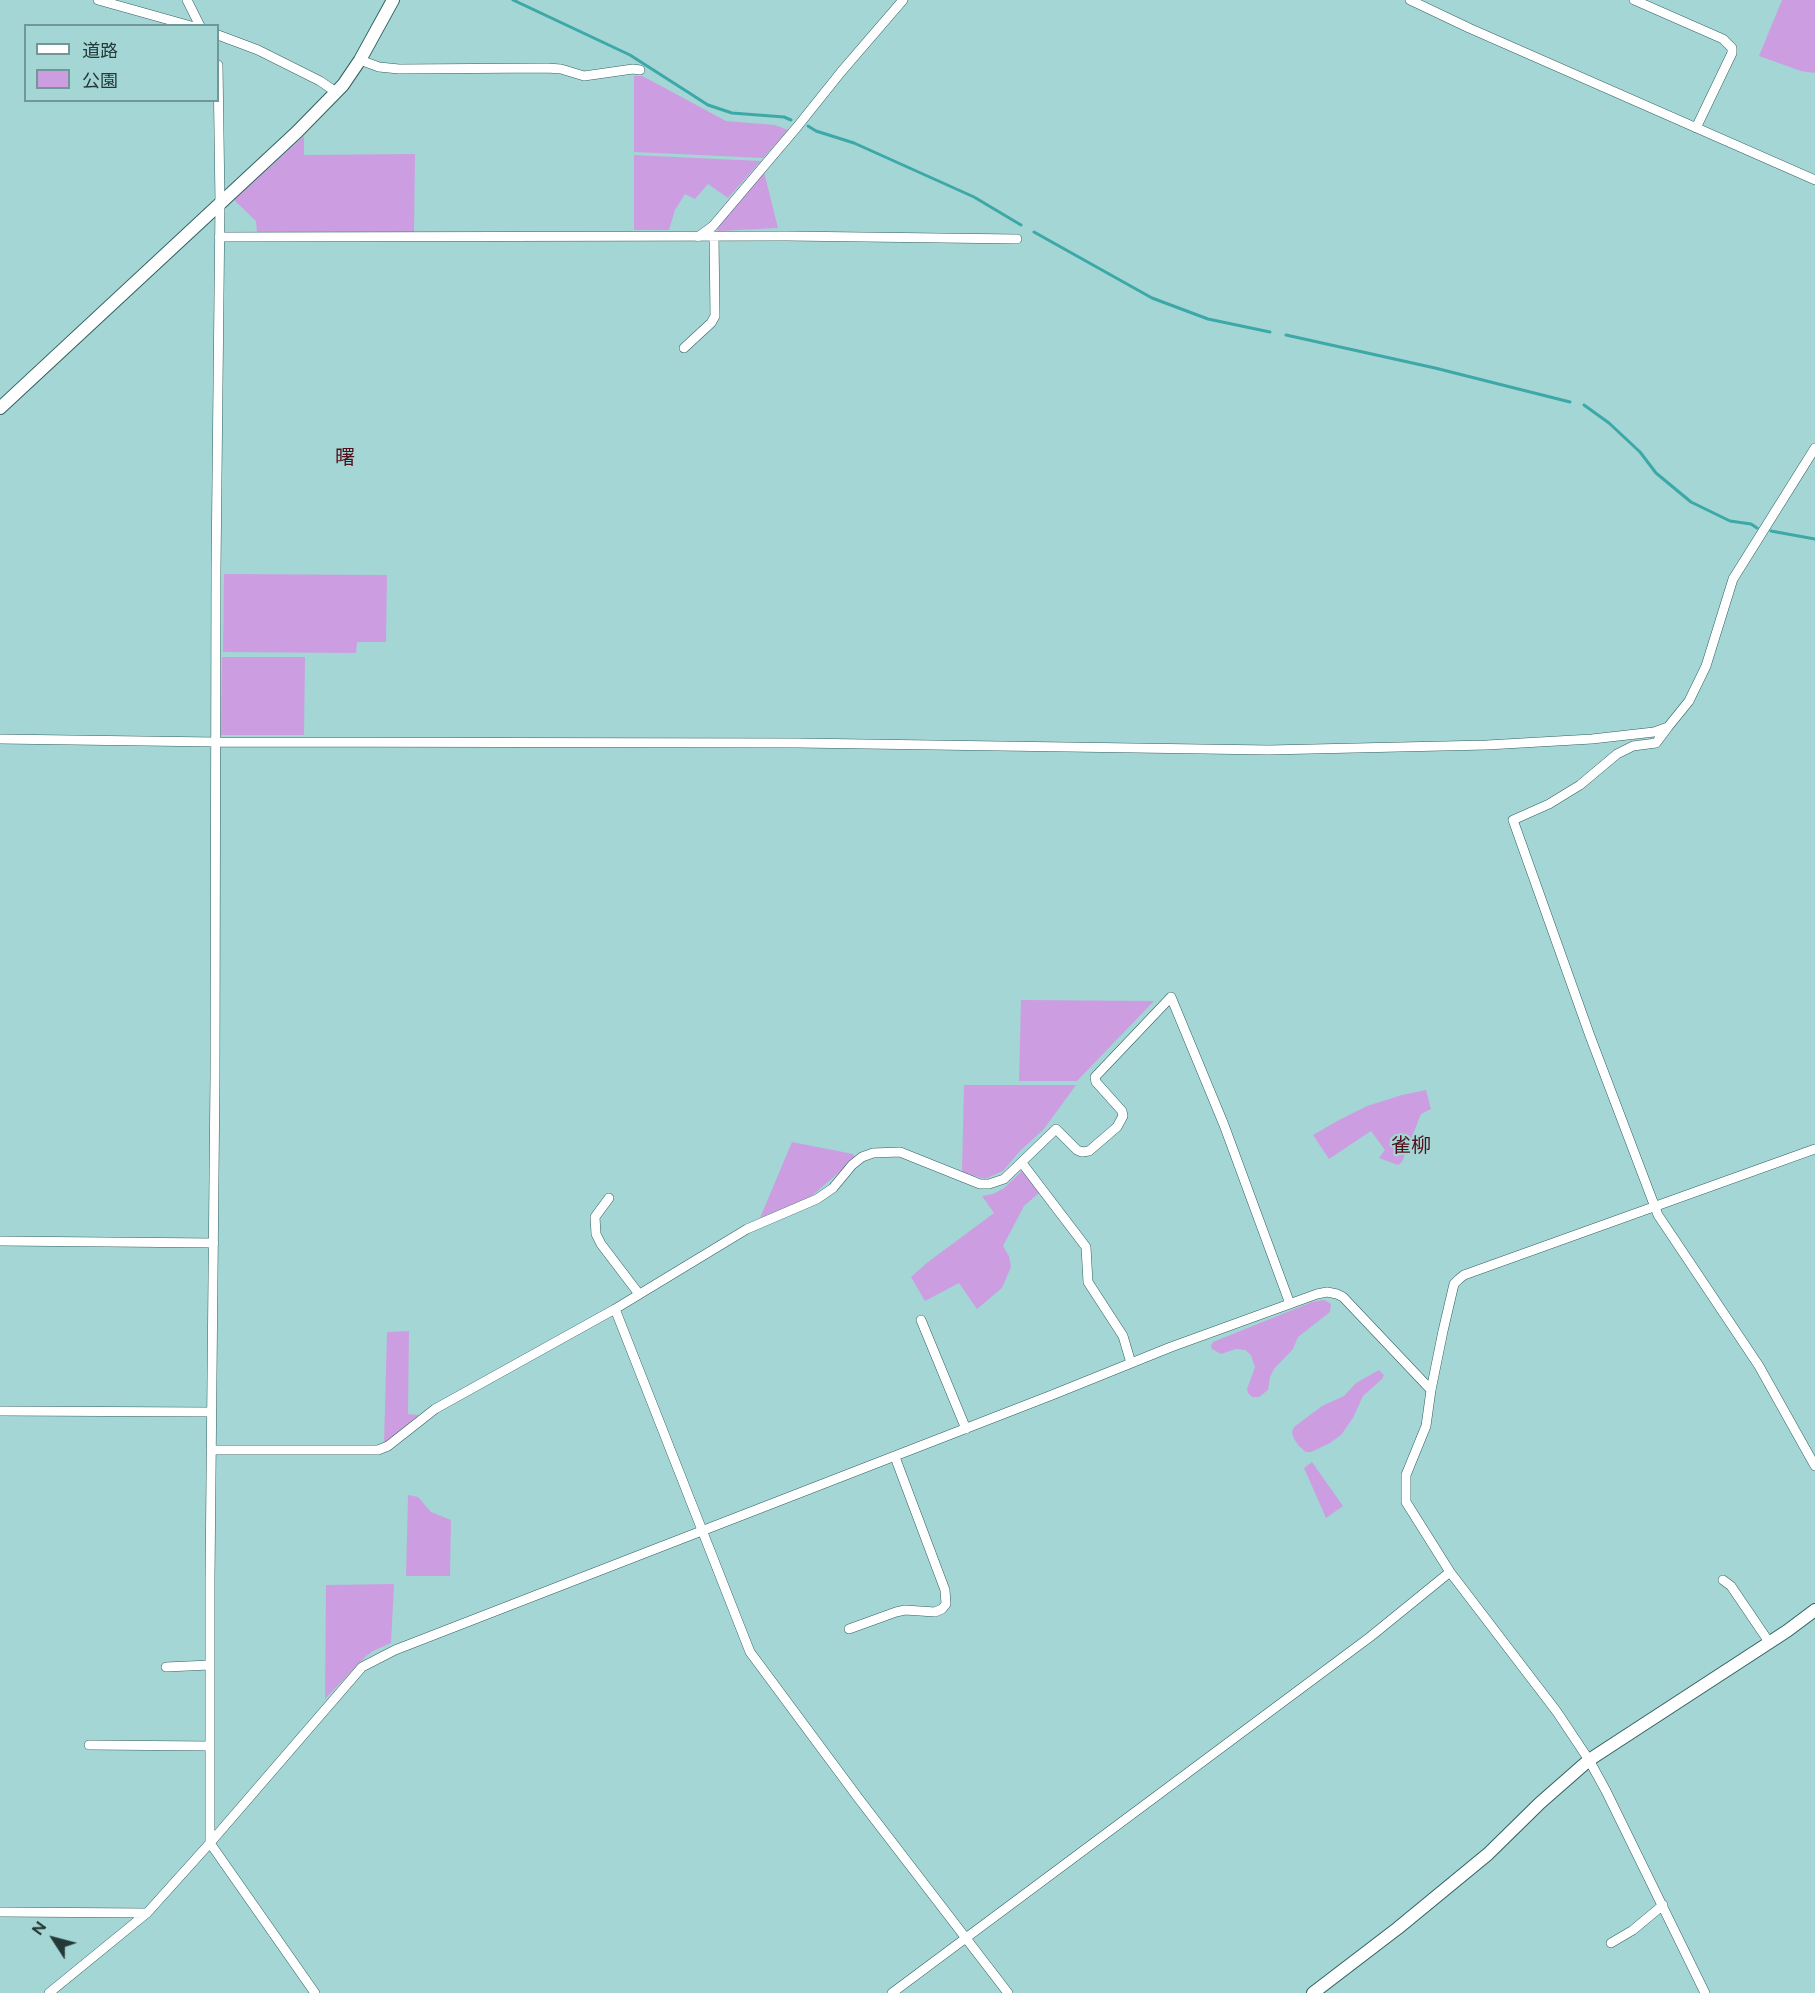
<!DOCTYPE html>
<html>
<head>
<meta charset="utf-8">
<style>
	body { margin:0 }
	#map { position:relative; width:1815px; height:1993px; overflow:hidden; background:#a4d6d5; font-family:Figtree,"Noto Sans JP",sans-serif }
	canvas { display:block }
	.legend { position:absolute; left:24px; top:24px; width:195px; height:78px; box-sizing:border-box; background:#a4d6d5; border:2px solid #719796; margin:0; padding:8px 10px; list-style:none; font-size:18px; color:#243938 }
	.legend li { display:flex; align-items:center; gap:12px; height:30px }
	.legend b { width:30px; border:2px solid #719796 }
	.north { position:absolute; left:24px; top:1909px; width:60px; height:60px; -webkit-text-stroke:4px #a4d6d5; paint-order:stroke; rotate:306deg; font-size:16px; font-weight:700; line-height:24px; text-align:center; color:#243938 }
	.north::after { content:''; display:block; margin:auto; width:21px; height:27px; background:#243938; clip-path:polygon(50% 0,100% 100%,50% 72%,0 100%) }
</style>
</head>
<body>
<div id="map">
<canvas width="1815" height="1993"></canvas>
<ul class="legend">
<li><b style="height:8px;background:#fff"></b>道路</li>
<li><b style="height:16px;background:#cc9ee1"></b>公園</li>
</ul>
<div class="north">N</div>
</div>
<script>
const c = document.querySelector('canvas').getContext('2d');
c.lineJoin = 'round';
function paint(path, color) { c.fillStyle = color; c.fill(path, 'evenodd'); }
const shape = rows => new Path2D(rows.map(r => 'M' + r).join(''));
function trace(path, color, width, dash) { c.strokeStyle = color; c.lineWidth = width; c.lineCap = dash ? 'butt' : 'round'; c.setLineDash(dash || []); c.stroke(path); }
function label(font, color, halo, rows, align = 'center') {
  c.font = font + ' Figtree,"Noto Sans JP",sans-serif'; c.lineWidth = 4.5; c.setLineDash([]); c.textBaseline = 'middle'; c.strokeStyle = halo; c.fillStyle = color; for (const [text, x, y, turn = 0] of rows) {
    c.save(); c.translate(x, y); c.rotate((+turn || 0) * Math.PI / 180); c.textAlign = isNaN(turn) ? turn : align; if (halo) c.strokeText(text, 0, 0); c.fillText(text, 0, 0); c.restore();
  }
}
paint(shape([
	[1782,0,1815,0,1815,73,1801,71,1759,56],
	[634,76,642,76,650,80,726,121,775,125,788,130,763,158,634,152],
	[304,136,304,155,415,154,414,232,257,233,256,221,234,200],
	[634,155,761,161,728,198,708,184,695,199,685,194,675,210,669,230,634,230],
	[764,172,778,228,718,231,717,225],
	[224,574,387,575,386,642,357,642,356,653,223,652],
	[222,657,305,657,304,735,221,735],
	[1021,1000,1154,1001,1077,1081,1019,1081],
	[964,1085,1076,1085,1044,1129,1020,1151,1003,1171,985,1179,962,1172],
	[1426,1090,1431,1109,1421,1114,1402,1162,1398,1165,1379,1158,1385,1150,1371,1131,1329,1159,1313,1135,1339,1120,1367,1106,1402,1095],
	[792,1142,853,1154,855,1157,850,1163,808,1199,760,1218],
	[1023,1170,1039,1193,1024,1206,1003,1246,1009,1256,1011,1267,1002,1288,977,1309,959,1283,925,1301,911,1277,928,1262,994,1213,982,1196,993,1194,1004,1188],
	[1324,1300,1331,1304,1330,1312,1298,1337,1293,1349,1274,1369,1270,1377,1268,1390,1259,1397,1252,1397,1248,1393,1247,1389,1255,1367,1251,1355,1245,1350,1236,1349,1221,1354,1212,1349,1211,1346,1213,1342,1312,1302],
	[409,1331,408,1414,419,1415,384,1444,387,1332],
	[1379,1370,1384,1375,1382,1379,1363,1396,1353,1418,1341,1435,1330,1443,1311,1452,1306,1452,1299,1446,1294,1439,1292,1432,1294,1427,1322,1406,1344,1396,1356,1383],
	[1312,1462,1343,1506,1326,1518,1304,1468],
	[408,1495,418,1497,431,1512,451,1520,450,1576,406,1576],
	[394,1584,391,1643,373,1651,365,1657,325,1699,326,1585]
]), '#cc9ee1');
trace(shape([
	[513,0,630,55,708,105,732,113,784,117,791,120],
	[808,126,816,131,854,143,974,197,1021,225],
	[1034,232,1152,298,1208,319,1270,332],
	[1286,335,1435,368,1570,402],
	[1584,405,1609,423,1640,452,1656,473,1691,502,1730,521,1751,524,1757,528],
	[1771,531,1815,539]
]), '#3ca8a8', 3);
const minor = shape([
	[98,0,191,26],
	[187,0,200,26],
	[1410,0,1469,28,1815,180],
	[1634,0,1723,39,1732,48,1732,53,1696,128],
	[218,35,258,50,320,81,336,92],
	[360,60,379,67,399,69,547,68,561,69,584,76,633,69,640,70],
	[218,65,220,203,216,569,215,1077,210,1578,210,1843,315,1993],
	[219,237,787,236,1017,239],
	[698,237,713,226,797,127,841,72,903,0],
	[684,348,711,323,715,316,714,236],
	[1668,727,1656,743,1633,746,1617,754,1580,785,1549,804,1513,820,1590,1036,1658,1215,1759,1366,1815,1466],
	[0,739,215,742,798,743,1269,750,1487,745,1592,739,1654,732,1668,727,1689,701,1706,666,1733,579,1815,448],
	[1022,1163,1086,1247,1088,1282,1123,1336,1131,1363],
	[609,1198,595,1217,596,1234,601,1244,639,1294],
	[0,1241,214,1243],
	[615,1309,750,1652,859,1799,1008,1993],
	[921,1320,966,1429],
	[0,1411,211,1412],
	[211,1450,378,1450,388,1446,435,1409,615,1309,747,1229,817,1199,833,1188,852,1165,862,1157,873,1153,900,1152,980,1184,989,1184,1004,1179,1056,1129,1077,1150,1082,1152,1089,1151,1117,1127,1123,1116,1122,1111,1096,1082,1095,1077,1171,997,1224,1125,1290,1304],
	[1723,1580,1731,1586,1769,1642],
	[849,1629,896,1612,905,1610,935,1612,942,1609,946,1604,945,1590,895,1457],
	[166,1667,210,1665],
	[89,1745,210,1746],
	[0,1912,147,1913],
	[1611,1943,1633,1930,1663,1905],
	[49,1993,147,1913,210,1843,362,1667,395,1650,1052,1395,1171,1347,1317,1294,1327,1292,1337,1294,1343,1297,1431,1390],
	[892,1993,1370,1637,1450,1572],
	[1705,1993,1606,1791,1589,1760,1557,1712,1450,1572,1406,1502,1406,1475,1426,1426,1431,1390,1443,1331,1454,1284,1459,1279,1464,1275,1815,1149]
]);
const tertiary = shape([
	[0,408,297,132,343,85,360,60,393,0],
	[1313,1993,1398,1928,1488,1854,1540,1803,1589,1760,1787,1631,1815,1610]
]);
trace(minor, '#316060', 10);
trace(tertiary, '#316060', 14);
trace(minor, '#fff', 9);
trace(tertiary, '#fff', 12);
label('20px', '#540f1c', '#a4d6d5', [
	["曙",345,458],
	["雀柳",1411,1146]
]);
</script>
</body>
</html>
